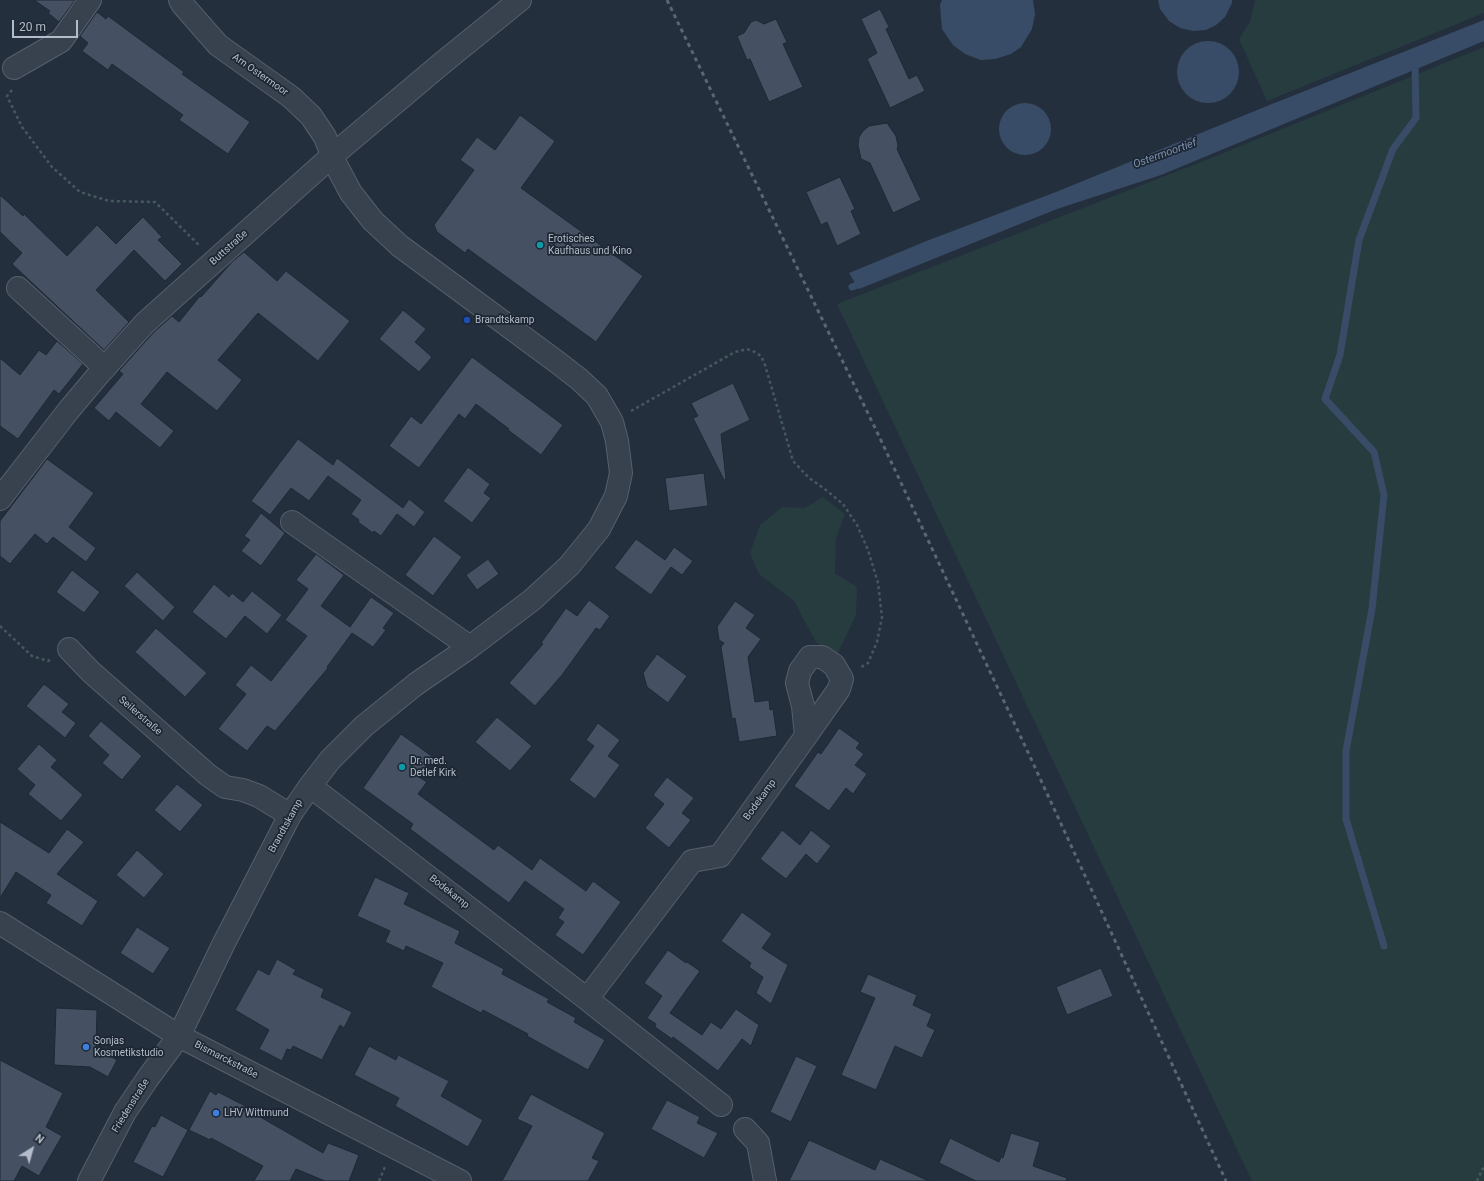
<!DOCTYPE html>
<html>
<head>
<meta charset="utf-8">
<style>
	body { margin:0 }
	#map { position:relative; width:1484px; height:1181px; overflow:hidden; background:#242f3e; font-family:Roboto,sans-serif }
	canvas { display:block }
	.north { position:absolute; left:12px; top:1129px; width:40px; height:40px; -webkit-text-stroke:3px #1d2633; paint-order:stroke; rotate:37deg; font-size:11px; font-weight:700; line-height:16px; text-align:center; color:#b4bcc9 }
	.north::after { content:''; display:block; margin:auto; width:14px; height:18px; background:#b4bcc9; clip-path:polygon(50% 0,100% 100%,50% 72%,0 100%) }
	.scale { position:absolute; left:12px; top:20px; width:66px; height:18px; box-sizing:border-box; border:2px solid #b4bcc9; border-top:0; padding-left:5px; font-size:12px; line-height:14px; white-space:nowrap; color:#b4bcc9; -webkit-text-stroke:3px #1d2633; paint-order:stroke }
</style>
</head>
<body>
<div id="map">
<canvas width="1484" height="1181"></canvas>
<div class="north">N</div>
<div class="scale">20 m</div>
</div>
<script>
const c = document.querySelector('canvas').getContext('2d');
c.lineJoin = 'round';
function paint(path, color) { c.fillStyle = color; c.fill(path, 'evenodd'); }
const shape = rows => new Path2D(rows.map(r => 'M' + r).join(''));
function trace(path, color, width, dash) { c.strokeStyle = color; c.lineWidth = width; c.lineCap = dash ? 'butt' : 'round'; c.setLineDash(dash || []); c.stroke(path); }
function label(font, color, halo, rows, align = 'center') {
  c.font = font + ' Roboto,sans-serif'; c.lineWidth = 3.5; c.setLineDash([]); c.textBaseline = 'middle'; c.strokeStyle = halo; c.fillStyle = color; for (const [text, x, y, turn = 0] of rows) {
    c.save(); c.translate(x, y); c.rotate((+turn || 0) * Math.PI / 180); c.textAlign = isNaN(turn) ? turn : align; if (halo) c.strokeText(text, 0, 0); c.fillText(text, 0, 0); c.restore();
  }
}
paint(shape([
	[1255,0,1484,0,1484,13,1267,101,1239,39,1250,22],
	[1484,47,1484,1181,1252,1181,837,304,1201,162],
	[823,497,845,514,836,539,835,573,857,587,856,615,836,657,816,642,794,601,759,574,750,553,760,525,782,507,805,508]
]), '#263c3f');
paint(shape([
	[942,0,1033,0,1035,14,1032,29,1021,47,1011,54,995,59,981,60,965,54,953,45,942,29,940,5],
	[1158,0,1232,0,1232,3,1225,17,1216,25,1206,30,1193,31,1180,28,1169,21,1160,9],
	[1484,20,1484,41,1161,175,1057,209,859,289,849,273,929,240,1056,192,1272,104],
	'1177 72a31 31 0 1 1 62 0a31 31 0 1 1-62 0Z',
	'999 129a26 26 0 1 1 52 0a26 26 0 1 1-52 0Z'
]), '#394c67');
trace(shape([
	[852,287,865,282],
	[1384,946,1346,819,1346,751,1372,609,1384,495,1374,452,1325,399,1340,355,1359,240,1393,149,1416,118,1415,63]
]), '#394c67', 7);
const building = shape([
	[34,0,75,0,59,22,48,13,50,11,34,0],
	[880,9,889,27,886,29,909,79,917,75,925,91,890,108,867,59,877,53,861,19,880,9],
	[97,12,106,19,108,16,184,72,182,74,250,122,228,154,179,120,183,115,112,64,108,70,82,51,88,43,80,36,97,12],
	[776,19,787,42,783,44,803,87,769,102,750,59,747,60,737,36,744,33,751,22,756,20,764,24,776,19],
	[520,115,555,141,521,188,643,276,596,342,468,249,465,253,437,232,434,225,474,170,460,160,477,137,495,150,520,115],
	[887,123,896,136,898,146,897,149,921,200,893,213,870,163,861,159,858,145,859,137,863,131,869,126,887,123],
	[840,177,855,209,851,211,861,234,837,246,827,222,821,225,806,192,840,177],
	[0,195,23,216,24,214,67,256,97,225,116,244,143,217,162,237,158,240,182,264,165,281,134,250,96,290,129,322,104,350,12,264,22,253,0,232,0,195],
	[244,252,277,281,286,271,350,321,318,361,258,313,218,360,242,380,217,411,167,372,141,404,174,431,160,448,116,412,109,421,94,408,123,374,119,371,154,332,172,316,179,322,200,296,201,297,232,262,244,252],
	[403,310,426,329,415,342,432,357,419,372,379,339,403,310],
	[57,341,83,364,59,394,54,390,18,439,0,426,0,358,20,375,39,350,46,355,57,341],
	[472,357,563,425,541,455,508,430,509,429,476,404,465,419,459,414,419,468,389,446,411,416,421,424,472,357],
	[733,383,750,420,721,434,726,479,724,480,693,418,698,416,691,403,733,383],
	[298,439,333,465,337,458,403,508,409,499,425,512,414,527,397,514,381,536,374,531,373,533,358,522,359,520,351,514,361,500,328,476,309,501,291,488,270,515,251,501,298,439],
	[47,459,94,493,69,527,96,548,86,562,53,537,47,544,35,534,10,564,0,556,0,521,47,459],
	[468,467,490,484,484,493,491,498,472,523,443,501,468,467],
	[704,473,708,506,669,511,665,478,704,473],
	[261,513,285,533,261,566,241,551,250,540,244,536,261,513],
	[434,536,462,557,433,596,405,575,434,536],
	[636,539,665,560,674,547,693,561,682,575,671,567,651,595,614,568,636,539],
	[316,554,344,575,321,606,350,627,371,597,394,613,383,628,386,630,373,647,352,633,327,667,328,668,275,731,267,726,247,751,218,729,246,694,235,685,251,665,271,681,307,636,285,620,308,589,296,580,316,554],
	[488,559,499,574,477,590,466,575,488,559],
	[72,570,100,592,84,613,56,592,72,570],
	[137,572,175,607,163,621,124,586,137,572],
	[214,584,229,597,232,593,243,602,252,591,282,615,267,634,245,616,226,639,192,612,214,584],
	[589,600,610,616,600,630,596,628,562,675,535,706,509,683,543,644,541,643,566,608,577,616,589,600],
	[735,601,755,615,746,628,761,639,748,657,755,702,769,700,770,710,773,709,777,736,739,742,735,718,732,719,721,647,724,643,719,640,717,627,735,601],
	[156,628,207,673,185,697,135,652,156,628],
	[657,654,687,676,668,703,647,687,643,673,657,654],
	[44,684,69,704,62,712,76,723,65,738,26,706,44,684],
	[497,717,532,746,510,771,475,742,497,717],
	[101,721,142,756,122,780,102,763,109,755,88,736,101,721],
	[598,723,620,740,608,756,620,765,595,799,569,780,594,746,586,740,598,723],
	[839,728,860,743,856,748,864,754,855,765,867,774,853,794,846,788,829,811,794,786,818,752,821,754,839,728],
	[401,734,433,757,419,777,427,782,418,794,494,850,498,845,532,870,540,858,586,891,593,881,621,902,583,955,555,935,564,922,558,918,564,909,525,881,509,903,410,829,413,824,363,788,401,734],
	[39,744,57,760,51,767,83,795,61,821,28,794,35,785,17,769,39,744],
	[667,777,694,798,682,813,691,820,669,848,645,828,664,804,653,795,667,777],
	[177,784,203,805,180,832,154,810,177,784],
	[0,822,49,853,67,829,84,842,57,874,98,901,82,926,46,903,51,895,16,872,0,898,0,822],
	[782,830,800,845,811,830,831,846,817,864,806,854,786,879,760,859,782,830],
	[137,850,164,874,144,898,116,875,137,850],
	[375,877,409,893,404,904,460,931,455,943,504,969,502,974,549,999,547,1002,576,1018,574,1022,605,1040,588,1070,527,1036,528,1034,483,1010,481,1013,431,987,443,963,406,946,404,951,385,942,390,931,357,916,375,877],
	[742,912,772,934,762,948,788,965,771,1004,756,993,763,977,749,967,751,963,721,941,742,912],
	[137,927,170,948,153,974,120,953,137,927],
	[668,950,686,963,687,962,700,971,670,1013,702,1035,711,1022,721,1029,736,1009,759,1025,751,1046,742,1039,718,1071,673,1037,672,1039,655,1027,656,1024,647,1018,662,996,644,983,668,950],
	[277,959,296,970,293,974,324,989,321,997,352,1012,344,1028,340,1025,322,1060,293,1046,291,1050,287,1049,282,1061,259,1049,269,1030,235,1010,258,969,269,975,277,959],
	[1101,968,1113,996,1067,1015,1056,987,1101,968],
	[868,974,917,995,913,1005,932,1014,927,1026,935,1030,922,1058,895,1046,876,1090,841,1075,875,998,860,992,868,974],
	[56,1008,97,1010,96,1048,117,1060,108,1077,90,1067,54,1065,56,1008],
	[369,1046,396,1060,398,1055,449,1081,441,1096,483,1120,468,1147,395,1106,399,1098,354,1075,369,1046],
	[796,1056,817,1066,791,1122,770,1112,796,1056],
	[0,1060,63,1093,46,1127,62,1136,39,1176,22,1166,14,1181,0,1181,0,1060],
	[210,1091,216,1095,218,1092,257,1112,255,1114,323,1153,328,1143,359,1155,349,1181,325,1181,296,1169,290,1181,254,1181,263,1166,211,1138,210,1140,189,1130,210,1091],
	[531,1094,605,1133,592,1158,599,1161,588,1181,502,1181,532,1126,517,1119,531,1094],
	[667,1100,700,1117,697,1123,718,1133,704,1158,651,1129,667,1100],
	[161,1115,188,1130,163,1177,133,1162,152,1126,155,1127,161,1115],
	[1011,1133,1040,1142,1033,1166,1067,1178,1066,1181,976,1181,939,1163,950,1138,999,1162,1001,1157,1003,1158,1011,1133],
	[809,1140,875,1170,880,1159,929,1181,789,1181,809,1140]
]);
paint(building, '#455162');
trace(building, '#1f2835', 1);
const minor = shape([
	[14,68,61,41,90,0],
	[18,288,105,368],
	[0,499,68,411,99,374,145,323,333,155,441,64,520,0],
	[292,522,470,647],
	[69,649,91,672,208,775,225,787,243,790,259,796,290,815],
	[310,786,587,999,692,861,720,856,806,736,839,689,842,679,834,665,822,657,810,657,800,671,797,683,803,706,806,736],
	[0,923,179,1036,460,1181],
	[587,999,721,1105],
	[745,1129,758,1143,765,1181],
	[89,1181,125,1112,148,1078,179,1036,224,943,290,815,310,786,330,760,364,726,416,684,470,647,532,600,569,566,599,529,616,496,621,473,617,441,612,422,597,396,579,379,557,362,400,246,373,221,351,193,336,165,325,137,311,116,291,97,218,45,183,5,180,0]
]);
trace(minor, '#565f6c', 24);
trace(shape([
	[12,90,7,96,22,127,52,167,80,192,109,201,155,202,200,246],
	[631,411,735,352,747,349,755,352,761,356,765,365,793,461,809,478,826,490,843,504,857,525,868,550,878,583,882,617,877,642,868,663,861,667],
	[0,626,32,656,48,661,51,659],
	[379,1181,385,1167],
	[1477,1181,1484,1166]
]), '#44595c', 2.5, [3, 3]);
trace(minor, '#38414e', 22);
trace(shape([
	[667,0,878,434,1026,748,1226,1181]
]), '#5a6575', 3, [4, 4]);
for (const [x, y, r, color] of [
	[540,245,4,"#0f9aa8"],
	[467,320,4,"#1a4fb4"],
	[402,767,4,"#0f9aa8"],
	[86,1047,4,"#3f7fe0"],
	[216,1113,4,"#3f7fe0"]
]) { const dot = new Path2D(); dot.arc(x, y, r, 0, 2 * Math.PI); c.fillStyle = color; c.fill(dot); trace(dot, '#1d2633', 1.5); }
label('10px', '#b4bcc9', '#1d2633', [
	["Am Ostermoor",260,75,35],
	["Buttstraße",229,248,-42],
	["Seilerstraße",140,716,41],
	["Bodekamp",760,800,-54],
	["Brandtskamp",286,826,-61],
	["Bodekamp",449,892,38],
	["Bismarckstraße",226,1060,27],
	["Friedenstraße",131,1106,-58]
]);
label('10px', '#b4bcc9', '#1d2633', [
	["Erotisches",548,239],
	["Kaufhaus und Kino",548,251],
	["Brandtskamp",475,320],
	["Dr. med.",410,761],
	["Detlef Kirk",410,773],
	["Sonjas",94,1041],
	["Kosmetikstudio",94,1053],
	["LHV Wittmund",224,1113]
], 'left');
label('italic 11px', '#7c92b1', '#1d2633', [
	["Ostermoortief",1165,154,-20]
]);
</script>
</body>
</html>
